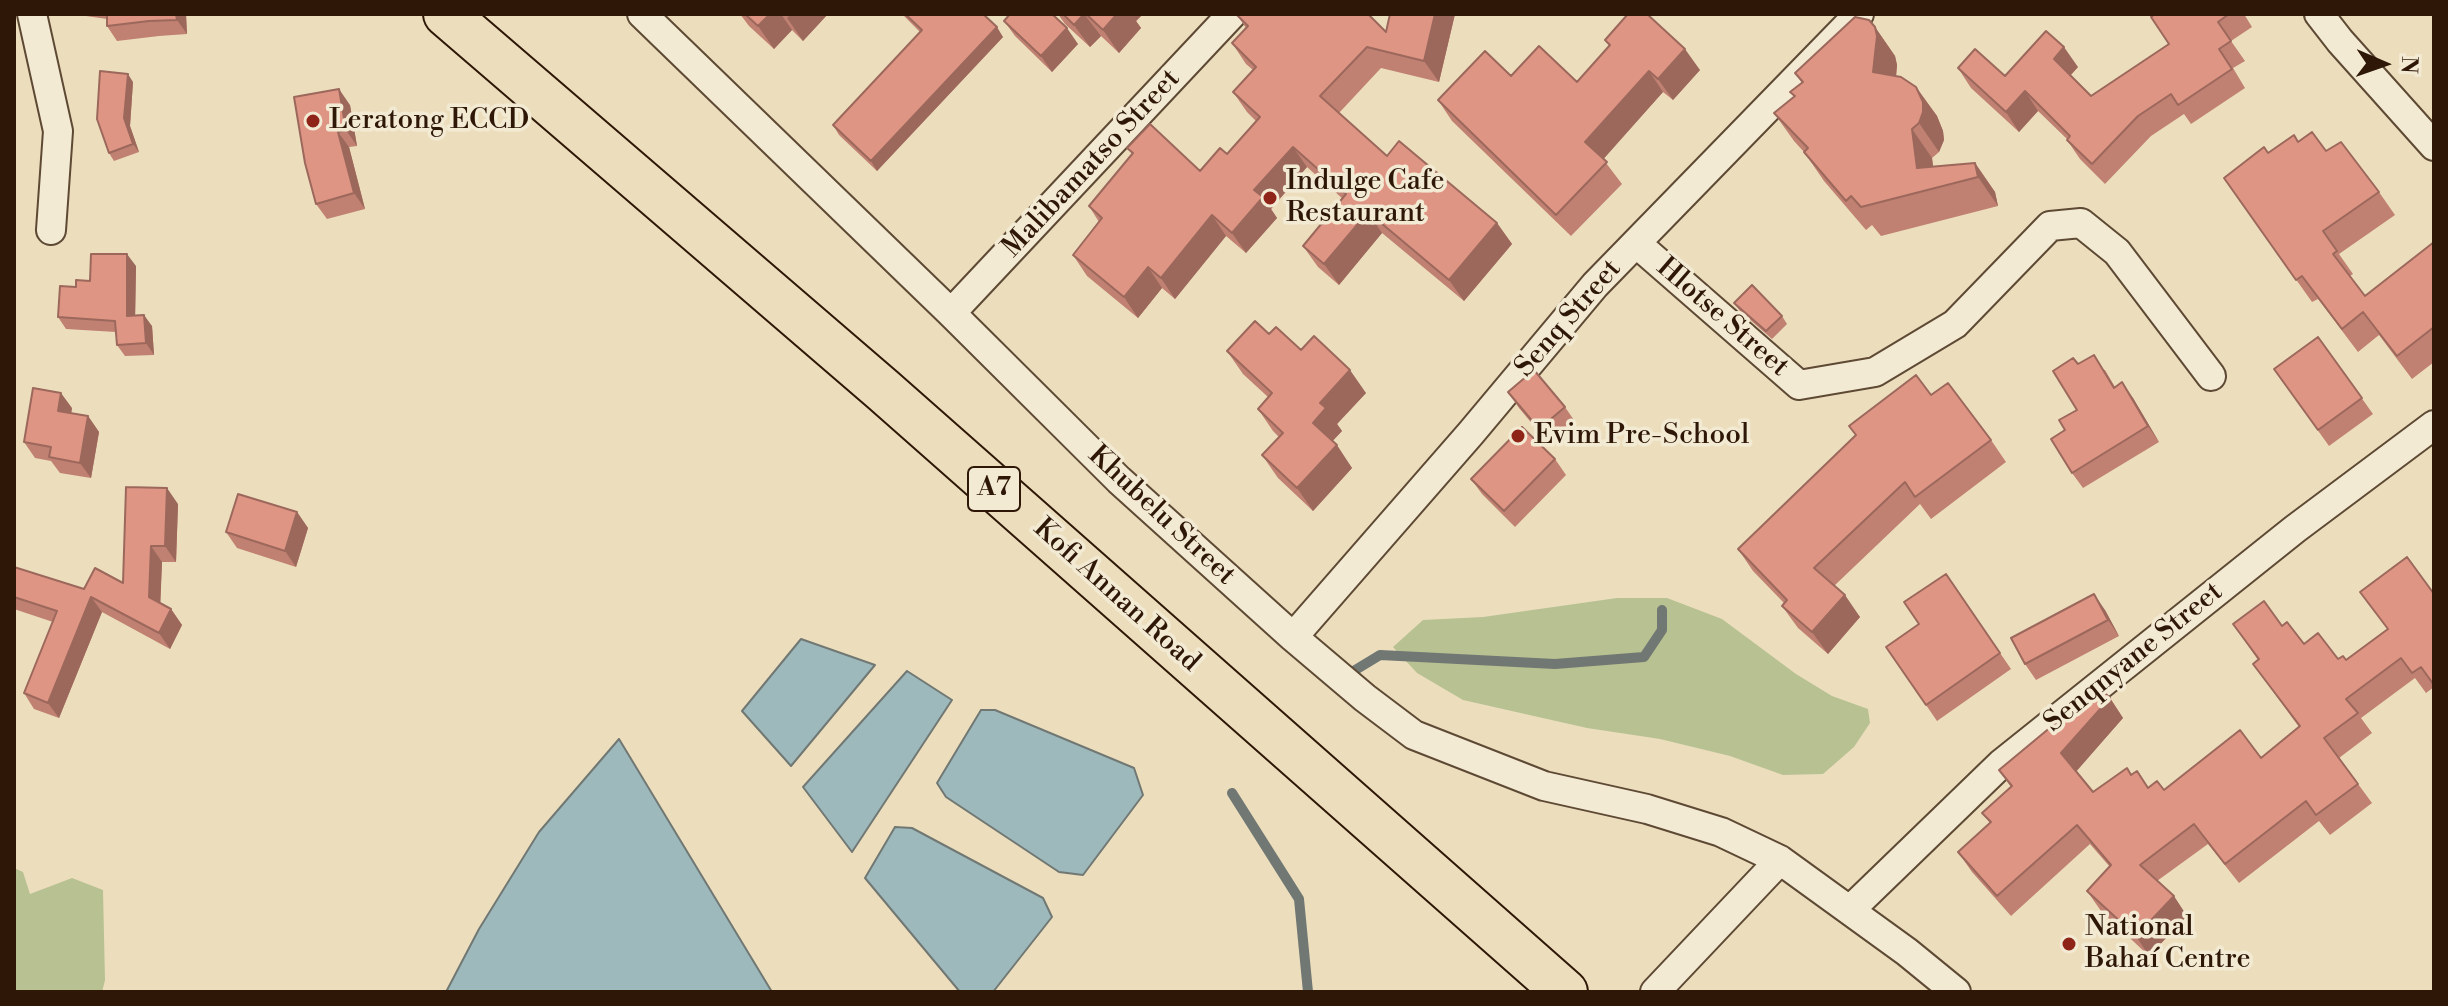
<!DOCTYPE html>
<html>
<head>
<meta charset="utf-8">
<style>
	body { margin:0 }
	#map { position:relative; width:2448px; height:1006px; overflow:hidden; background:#ecdebd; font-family:"Libre Bodoni",serif }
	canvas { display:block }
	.frame { position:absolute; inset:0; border:16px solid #2e1706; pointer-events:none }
	.north { position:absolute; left:2344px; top:24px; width:80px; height:80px; -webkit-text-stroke:6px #f3ead4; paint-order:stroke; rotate:92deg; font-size:22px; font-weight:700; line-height:32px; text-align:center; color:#2e1706 }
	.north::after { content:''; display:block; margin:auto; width:28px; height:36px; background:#2e1706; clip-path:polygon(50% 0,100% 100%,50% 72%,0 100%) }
</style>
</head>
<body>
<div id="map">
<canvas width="2448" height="1006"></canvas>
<div class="frame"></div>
<div class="north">N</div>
</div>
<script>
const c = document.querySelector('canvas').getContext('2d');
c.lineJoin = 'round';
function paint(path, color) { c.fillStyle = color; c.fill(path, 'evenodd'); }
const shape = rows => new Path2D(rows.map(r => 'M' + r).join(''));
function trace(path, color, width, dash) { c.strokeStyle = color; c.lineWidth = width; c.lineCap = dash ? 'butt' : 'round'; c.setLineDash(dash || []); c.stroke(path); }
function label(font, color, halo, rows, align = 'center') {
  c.font = font + ' "Libre Bodoni",serif'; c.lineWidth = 7; c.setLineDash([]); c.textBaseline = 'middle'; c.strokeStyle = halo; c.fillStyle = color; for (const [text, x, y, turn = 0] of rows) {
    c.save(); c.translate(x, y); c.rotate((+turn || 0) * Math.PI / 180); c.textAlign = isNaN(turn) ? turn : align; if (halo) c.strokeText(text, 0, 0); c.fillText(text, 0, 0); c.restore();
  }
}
paint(shape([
	[1617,598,1667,598,1722,619,1796,674,1832,696,1868,709,1870,723,1854,747,1823,774,1783,775,1730,756,1660,739,1587,728,1463,700,1417,673,1393,647,1423,620,1483,617],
	[14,868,23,872,30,894,72,878,103,890,105,980,102,992,14,992]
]), '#b8c191');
const water = shape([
	[801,639,875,665,791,766,742,711,801,639],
	[907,671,952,700,852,852,803,787,907,671],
	[981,710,995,710,1134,768,1143,795,1083,875,1059,872,946,797,937,783,981,710],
	[619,739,772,992,446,992,479,929,539,832,619,739],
	[895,827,912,828,1043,898,1052,917,993,992,960,992,865,878,895,827]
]);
paint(water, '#9db9bc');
trace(water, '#717873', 2);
trace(shape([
	[1352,672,1380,655,1555,664,1644,657,1662,630,1662,610],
	[1232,793,1299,899,1308,992]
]), '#717873', 10);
const minor = shape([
	[32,14,58,131,51,230],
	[642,14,951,313,1119,480,1293,637,1365,698,1414,735,1544,786,1647,809,1721,832,1780,860,1907,952,1956,992],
	[2319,14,2340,41,2434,146],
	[1636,243,1799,385,1875,372,1955,324,2050,226,2081,223,2117,252,2211,376],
	[951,313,1232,14],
	[1293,637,1471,433,1595,285,1859,14],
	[1850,910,2001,764,2295,529,2434,425],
	[1655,992,1780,860]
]);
const primary = shape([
	[446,14,883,390,1565,992]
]);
trace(minor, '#5e4934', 32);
trace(primary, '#2e1706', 48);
trace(minor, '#f3ead4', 28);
trace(primary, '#ecdebd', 44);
paint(shape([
	[84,14,186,14,187,34,159,36,117,41,107,26,107,19,86,16],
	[740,14,828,14,803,41,792,30,774,49,749,26],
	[902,14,983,14,1003,37,877,171,839,135,833,125,920,32],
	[1058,14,1143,14,1136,21,1141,28,1119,53,1101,36,1090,47,1065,24],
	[1390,14,1455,14,1439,82,1381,68,1339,113,1387,156,1497,223,1512,244,1464,301,1382,233,1339,285,1318,267,1303,246,1343,199,1307,167,1271,209,1277,218,1246,253,1226,236,1175,299,1162,288,1138,318,1087,276,1073,255,1099,222,1089,206,1132,154,1127,148,1200,171,1227,154,1256,121,1247,112,1233,92,1253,70,1246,64,1232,43,1246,28,1237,15,1386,32],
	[2155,14,2244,14,2252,27,2231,41,2245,61,2233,68,2245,88,2191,124,2184,114,2151,136,2105,184,2080,159,2067,140,2067,139,2038,111,2019,132,1971,88,1958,68,2005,76,2078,67,2070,76,2091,96,2169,44],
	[1004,21,1078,44,1052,72,1015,36],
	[1875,27,1895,56,1897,65,1896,76,1916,87,1937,116,1943,131,1944,140,1939,152,1932,158,1933,167,1975,163,1995,192,1998,206,1881,236,1872,225,1866,230,1824,181,1804,152,1794,141,1774,113,1794,97,1790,92,1802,83,1795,73],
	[1605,40,1700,70,1673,100,1663,92,1603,159,1622,184,1571,236,1452,121,1438,100,1511,76,1577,82,1609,46],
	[133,82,130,126,139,152,114,161,109,153],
	[350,105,357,146,349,147,365,209,327,219,316,204,305,163],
	[2298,141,2326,151,2379,192,2395,215,2339,254,2353,274,2350,276,2365,296,2434,242,2434,362,2412,379,2379,335,2358,352,2318,299,2312,302,2224,178],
	[136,266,135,315,152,326,154,355,125,356,117,345,116,332,66,329,58,317,76,287,90,281],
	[1734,303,1782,316,1787,324,1772,339,1740,311],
	[1269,334,1301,350,1366,393,1337,424,1342,431,1332,441,1352,468,1313,511,1278,478,1262,455,1279,437,1273,431,1258,409,1268,397,1243,374,1227,351],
	[2318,337,2373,414,2329,446,2274,369],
	[2078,364,2105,370,2115,387,2133,398,2159,442,2083,488,2072,473,2065,430,2077,410],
	[1508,392,1565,407,1576,423,1550,445,1519,408],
	[1931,395,1991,440,2006,462,1931,519,1920,504,1834,586,1860,617,1828,654,1798,628,1782,606,1785,604,1753,571,1738,549],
	[72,408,71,413,88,416,99,432,91,478,60,473,51,461,35,458,24,442],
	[1555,459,1566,475,1515,527,1482,494,1471,479],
	[178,504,176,562,162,562,160,604,171,609,182,625,170,649,102,612,59,718,34,709,24,693,53,622,14,609,14,567,84,589,123,583],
	[297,512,308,528,296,567,237,548,226,532],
	[1946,574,2011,669,1937,721,1926,705,1919,624],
	[2434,594,2434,687,2426,693,2415,678,2361,718,2372,733,2339,758,2372,803,2330,835,2319,821,2239,883,2208,844,2157,881,2187,916,2149,956,2101,911,2087,891,2110,867,2090,844,2011,916,1972,872,1958,852,1990,823,1982,813,2011,787,1999,770,2110,698,2123,718,2076,771,2093,792,2131,775,2148,788,2164,790,2261,758,2299,727,2253,664,2258,660,2233,624,2282,626,2304,644,2338,659,2346,660],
	[2105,610,2119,636,2036,680,2025,664]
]), '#c08072');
paint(shape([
	[176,14,186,14,187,34,177,20],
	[770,14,781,14,792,30,774,49,758,26],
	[791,14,828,14,803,41,787,18],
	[1084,14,1101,36,1090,47,1074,25],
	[1117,14,1143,14,1136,21,1141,28,1119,53,1103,30],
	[1435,14,1455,14,1439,82,1424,61],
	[997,27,1003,37,877,171,871,161],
	[1875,27,1895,56,1897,65,1894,101,1873,72],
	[1067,28,1078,44,1052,72,1041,56],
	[2064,47,2078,67,2067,79,2054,59],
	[1685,49,1700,70,1673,100,1658,79],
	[1649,71,1663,92,1600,163,1585,142],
	[128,74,133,82,130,126,139,152,133,144,124,118],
	[1916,87,1937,116,1943,131,1944,140,1939,152,1919,123],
	[339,89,350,105,357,146,346,130],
	[2025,91,2038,111,2019,132,2006,112],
	[1912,129,1932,158,1936,188,1917,168],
	[338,132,349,147,365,209,354,193],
	[1293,147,1307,167,1271,209,1277,218,1246,253,1232,233,1254,190],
	[1975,163,1995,192,1998,206,1978,177],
	[1368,212,1382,233,1339,285,1324,264],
	[1212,215,1226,236,1175,299,1161,278],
	[1497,223,1512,244,1464,301,1449,280],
	[127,254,136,266,135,327,127,316],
	[1148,267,1162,288,1138,318,1124,297],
	[144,315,152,326,154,355,146,343],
	[1350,370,1366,393,1337,424,1342,431,1328,446,1313,423,1320,403],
	[2122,382,2133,398,2159,442,2148,426],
	[61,393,72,408,69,427,58,411],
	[88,416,99,432,91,478,80,463],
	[1337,445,1352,468,1313,511,1297,488],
	[167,488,178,504,176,562,165,546],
	[297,512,308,528,296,567,285,551],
	[151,546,162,562,160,613,149,597],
	[2094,594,2105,610,2119,636,2108,620],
	[1845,595,1860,617,1828,654,1812,632],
	[91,597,102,612,59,718,48,703],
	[171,609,182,625,170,649,159,633],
	[2110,698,2123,718,2075,773,2061,753],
	[2174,896,2187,916,2149,956,2136,936]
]), '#9c685c');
const building = shape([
	[107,14,176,14,177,20,149,21,107,26,107,14],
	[745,14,770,14,758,26,745,14],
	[905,14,983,14,997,27,871,161,833,125,922,30,905,14],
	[1010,14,1052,14,1067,28,1041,56,1004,21,1010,14],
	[1063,14,1084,14,1074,25,1063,14],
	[1086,14,1117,14,1103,30,1086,14],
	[1238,14,1368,14,1386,32,1390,14,1435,14,1424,61,1367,47,1320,96,1387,156,1399,141,1497,223,1449,280,1368,212,1324,264,1303,246,1346,194,1293,147,1254,190,1263,197,1232,233,1212,215,1161,278,1148,267,1124,297,1073,255,1102,218,1089,206,1133,153,1127,148,1150,124,1200,171,1220,148,1227,154,1260,117,1233,92,1256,67,1232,43,1248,26,1237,15,1238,14],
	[1628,14,1647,14,1685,49,1658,79,1649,71,1585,142,1607,162,1556,215,1438,100,1485,51,1511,76,1539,46,1577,82,1610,45,1605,40,1628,14],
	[2155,14,2229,14,2218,22,2231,41,2219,49,2232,69,2178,105,2171,94,2138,116,2092,164,2067,140,2070,136,2025,91,2006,112,1958,68,1975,49,2005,76,2046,31,2064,47,2054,59,2091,96,2169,44,2151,17,2155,14],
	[1855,17,1869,20,1875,27,1877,36,1873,72,1901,77,1916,87,1923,102,1923,112,1919,123,1912,129,1917,168,1975,163,1978,177,1861,207,1851,196,1846,201,1804,152,1808,148,1774,113,1795,96,1790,92,1803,82,1795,73,1855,17],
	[100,71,128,74,124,118,133,144,109,153,97,119,100,71],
	[339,89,346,130,338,132,354,193,316,204,305,163,294,97,339,89],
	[2312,132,2326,151,2341,142,2379,192,2323,231,2337,251,2333,254,2365,296,2434,242,2434,327,2397,356,2363,312,2342,329,2302,276,2296,280,2224,178,2264,147,2268,153,2294,135,2298,142,2312,132],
	[91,254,127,254,127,316,144,315,146,343,117,345,115,321,58,317,60,286,76,287,76,280,90,281,91,254],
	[1752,285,1782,316,1766,331,1734,303,1752,285],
	[1255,321,1269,334,1276,327,1301,350,1314,336,1350,370,1320,403,1326,408,1313,423,1337,445,1297,488,1262,455,1283,433,1258,409,1272,393,1227,351,1255,321],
	[2318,337,2362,398,2318,430,2274,369,2318,337],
	[2094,355,2114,388,2122,382,2148,426,2072,473,2051,439,2065,430,2059,420,2077,410,2053,371,2073,358,2078,364,2094,355],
	[1534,370,1565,407,1539,429,1508,392,1534,370],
	[1916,375,1931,395,1948,383,1991,440,1915,497,1905,482,1814,568,1845,595,1812,632,1782,606,1787,600,1738,549,1856,435,1849,426,1916,375],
	[33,388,61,393,58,411,88,416,80,463,49,457,51,447,24,442,33,388],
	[1522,427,1555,459,1504,511,1471,479,1522,427],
	[126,487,167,488,165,546,151,546,149,597,171,609,159,633,91,597,48,703,24,693,57,611,14,597,14,567,84,589,95,568,123,583,126,487],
	[238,494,297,512,285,551,226,532,238,494],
	[2407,557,2434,594,2434,685,2421,667,2412,673,2401,658,2346,699,2358,713,2324,738,2358,784,2316,815,2306,801,2225,864,2194,824,2140,865,2174,896,2136,936,2087,891,2111,865,2077,825,1997,896,1958,852,1991,822,1982,813,2012,786,1999,770,2099,687,2110,698,2061,753,2093,792,2127,768,2131,775,2137,771,2148,788,2157,781,2164,790,2240,730,2261,758,2300,726,2253,664,2259,659,2233,624,2264,601,2282,626,2287,622,2304,644,2318,633,2338,659,2343,656,2346,660,2388,629,2360,592,2407,557],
	[1946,574,2000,653,1926,705,1886,647,1919,624,1904,602,1946,574],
	[2094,594,2108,620,2025,664,2011,638,2094,594]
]);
paint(building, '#df9584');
trace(building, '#9c685c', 2);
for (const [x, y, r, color] of [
	[313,121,8,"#8f2418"],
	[1270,198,8,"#8f2418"],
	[1518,436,8,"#8f2418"],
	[2069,944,8,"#8f2418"]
]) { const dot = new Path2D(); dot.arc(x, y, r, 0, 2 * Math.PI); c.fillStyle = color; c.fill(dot); trace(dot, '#f3ead4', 3); }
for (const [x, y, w] of [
	[994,489,52]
]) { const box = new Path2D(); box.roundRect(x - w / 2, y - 22, w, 44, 6); c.fillStyle = '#f3ead4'; c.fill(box); trace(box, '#2e1706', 2); }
label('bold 26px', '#2e1706', null, [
	["A7",994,489]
]);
label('28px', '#2e1706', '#f3ead4', [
	["Leratong ECCD",329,121],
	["Indulge Cafe",1286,182],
	["Restaurant",1286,214],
	["Evim Pre-School",1534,436],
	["National",2085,928],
	["Bahaí Centre",2085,960]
], 'left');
label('28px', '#2e1706', '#f3ead4', [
	["Malibamatso Street",1092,164,-47],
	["Hlotse Street",1722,318,41],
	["Senq Street",1569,319,-49],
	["Khubelu Street",1161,516,43],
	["Kofi Annan Road",1116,596,42],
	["Senqnyane Street",2134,658,-39]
]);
</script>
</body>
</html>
